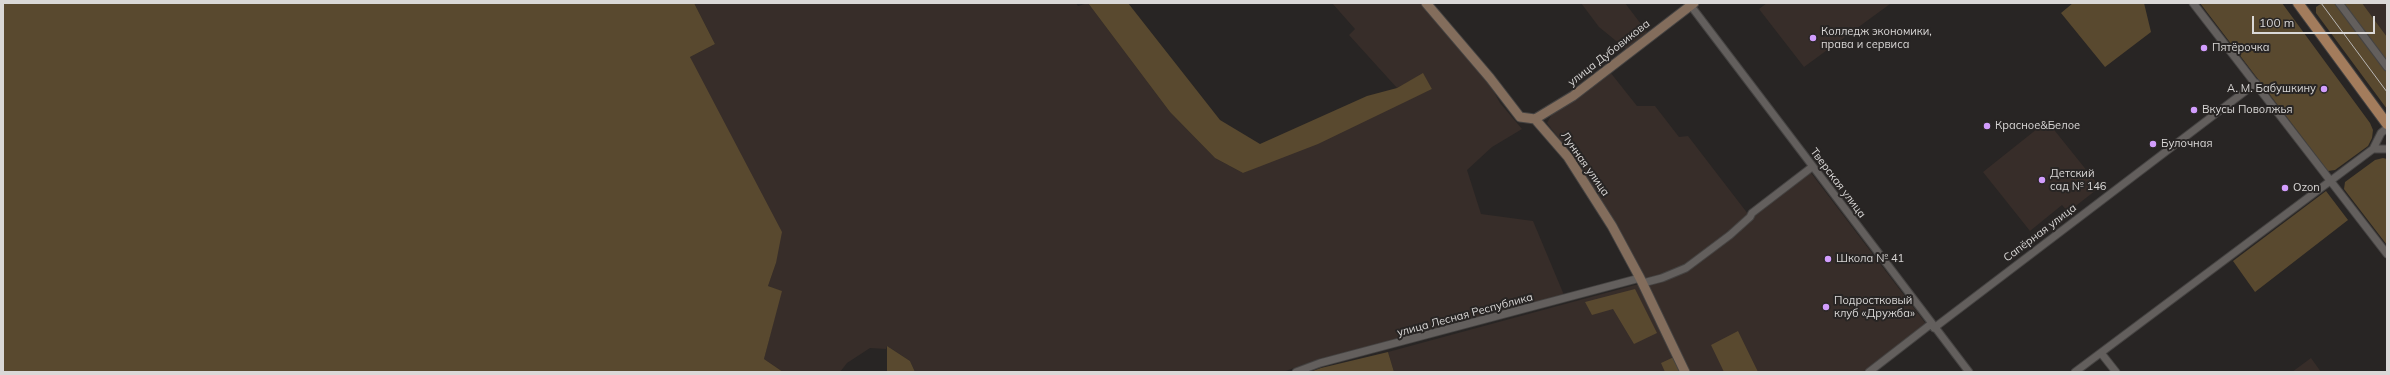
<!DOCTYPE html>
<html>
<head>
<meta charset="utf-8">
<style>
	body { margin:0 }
	#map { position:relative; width:2390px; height:375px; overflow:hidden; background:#282524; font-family:Mulish,sans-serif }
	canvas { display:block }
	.frame { position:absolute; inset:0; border:4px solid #dad8d7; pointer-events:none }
	.scale { position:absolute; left:2252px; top:16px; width:123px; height:18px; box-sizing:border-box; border:2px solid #dad8d7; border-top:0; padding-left:5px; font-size:12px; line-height:14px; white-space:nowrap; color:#dad8d7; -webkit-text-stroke:3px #282524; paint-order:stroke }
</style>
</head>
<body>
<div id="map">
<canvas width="2390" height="375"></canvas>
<div class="frame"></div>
<div class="scale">100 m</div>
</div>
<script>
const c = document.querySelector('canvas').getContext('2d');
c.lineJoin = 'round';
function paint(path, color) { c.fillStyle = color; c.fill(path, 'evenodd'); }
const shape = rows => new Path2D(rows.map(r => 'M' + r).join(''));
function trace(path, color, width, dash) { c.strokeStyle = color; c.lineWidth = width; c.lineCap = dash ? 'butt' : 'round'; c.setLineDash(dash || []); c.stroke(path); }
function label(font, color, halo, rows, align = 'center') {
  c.font = font + ' Mulish,sans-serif'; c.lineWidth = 4; c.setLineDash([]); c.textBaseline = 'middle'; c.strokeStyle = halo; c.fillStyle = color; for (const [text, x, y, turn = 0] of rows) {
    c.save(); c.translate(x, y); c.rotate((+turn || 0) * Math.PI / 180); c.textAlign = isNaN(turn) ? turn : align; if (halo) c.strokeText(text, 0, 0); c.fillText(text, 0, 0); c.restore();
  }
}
paint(shape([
	[694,3,1076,3,1078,6,1088,3,1170,112,1215,158,1243,173,1432,89,1423,74,1397,88,1349,35,1355,29,1332,3,1420,3,1491,86,1500,103,1522,129,1492,147,1467,170,1481,214,1533,221,1564,295,1385,344,1319,359,1283,372,915,372,910,361,887,346,886,349,870,348,847,363,840,372,783,372,764,359,781,291,768,286,776,263,690,57,715,44],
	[1581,3,1625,3,1647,32,1626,49,1599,27],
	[1767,3,1890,3,1890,4,1804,67,1759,9],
	[2362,3,2387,3,2387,37],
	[1610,72,1637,106,1655,106,1679,137,1688,136,1748,214,1808,169,1926,324,1863,372,1690,372,1616,224,1571,154,1547,123,1552,114],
	[2047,121,2100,187,2068,212,2062,205,2030,231,1983,172],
	[1639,284,1681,372,1394,372,1388,352],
	[2311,358,2321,372,2292,372]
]), '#372d29');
paint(shape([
	[3,3,694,3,715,44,690,57,782,232,776,263,768,286,782,291,764,359,783,372,3,372],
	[1088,3,1128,3,1220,120,1260,144,1367,96,1397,88,1423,73,1432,89,1318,144,1243,173,1215,158,1170,112],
	[2073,3,2144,3,2151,32,2105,67,2061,13],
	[2200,3,2282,3,2370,123,2373,130,2372,138,2368,146,2335,170,2328,171],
	[2322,3,2334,3,2387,72,2387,109,2316,13,2316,7],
	[2342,3,2362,3,2387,37,2387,61],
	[2383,158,2387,159,2387,245,2344,189,2345,182,2375,160],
	[2326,191,2348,220,2255,292,2233,261],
	[1635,289,1657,333,1634,344,1613,309,1592,315,1585,302],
	[1738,331,1758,372,1724,372,1711,345],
	[887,346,910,361,915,372,887,372],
	[1388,352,1394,372,1310,372,1321,368],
	[1674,357,1681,372,1665,372,1661,363]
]), '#59492f');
const street = shape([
	[2193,3,2387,254],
	[2339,3,2387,67],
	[1691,6,1969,372],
	[2373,149,2387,149],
	[1643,283,1662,278,1686,268,1730,235,1750,217,1752,213,1812,167],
	[1934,328,2256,83],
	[2101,353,2116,372],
	[1296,372,1320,363,1640,278],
	[1869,372,1931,324],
	[2075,372,2373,149,2381,133,2387,128]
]);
const secondary = shape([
	[1426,3,1490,78,1520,117,1535,119,1568,157,1612,226,1640,278,1685,372],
	[1535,119,1573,96,1694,3]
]);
const primary = shape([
	[2298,3,2387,124]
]);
trace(street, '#454342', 9);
trace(secondary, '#454342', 11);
trace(primary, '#454342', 12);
trace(street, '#635f5d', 7);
trace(secondary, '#836d5c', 9);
trace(primary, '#a37c5c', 10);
trace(shape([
	[2321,3,2387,92]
]), '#b8b6b5', 1);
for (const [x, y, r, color] of [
	[1813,38,4,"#d29dfd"],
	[2204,48,4,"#d29dfd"],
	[2324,89,4,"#d29dfd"],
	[2194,110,4,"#d29dfd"],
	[1987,126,4,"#d29dfd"],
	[2153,144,4,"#d29dfd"],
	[2042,180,4,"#d29dfd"],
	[2285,188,4,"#d29dfd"],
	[1828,259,4,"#d29dfd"],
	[1826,307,4,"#d29dfd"]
]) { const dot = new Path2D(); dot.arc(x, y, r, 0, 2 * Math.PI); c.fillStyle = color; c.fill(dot); trace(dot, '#282524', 1.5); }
label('11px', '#dad8d7', '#282524', [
	["Колледж экономики,",1821,32],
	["права и сервиса",1821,45],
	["Пятёрочка",2212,48],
	["А. М. Бабушкину",2316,89,"right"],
	["Вкусы Поволжья",2202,110],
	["Красное&Белое",1995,126],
	["Булочная",2161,144],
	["Детский",2050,174],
	["сад № 146",2050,187],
	["Ozon",2293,188],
	["Школа № 41",1836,259],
	["Подростковый",1834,301],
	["клуб «Дружба»",1834,314]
], 'left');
label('11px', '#dad8d7', '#282524', [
	["улица Дубовикова",1609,53,-38],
	["Лунная улица",1585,164,55],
	["Тверская улица",1838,183,53],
	["Сапёрная улица",2040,233,-37],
	["улица Лесная Республика",1465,315,-15]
]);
</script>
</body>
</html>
